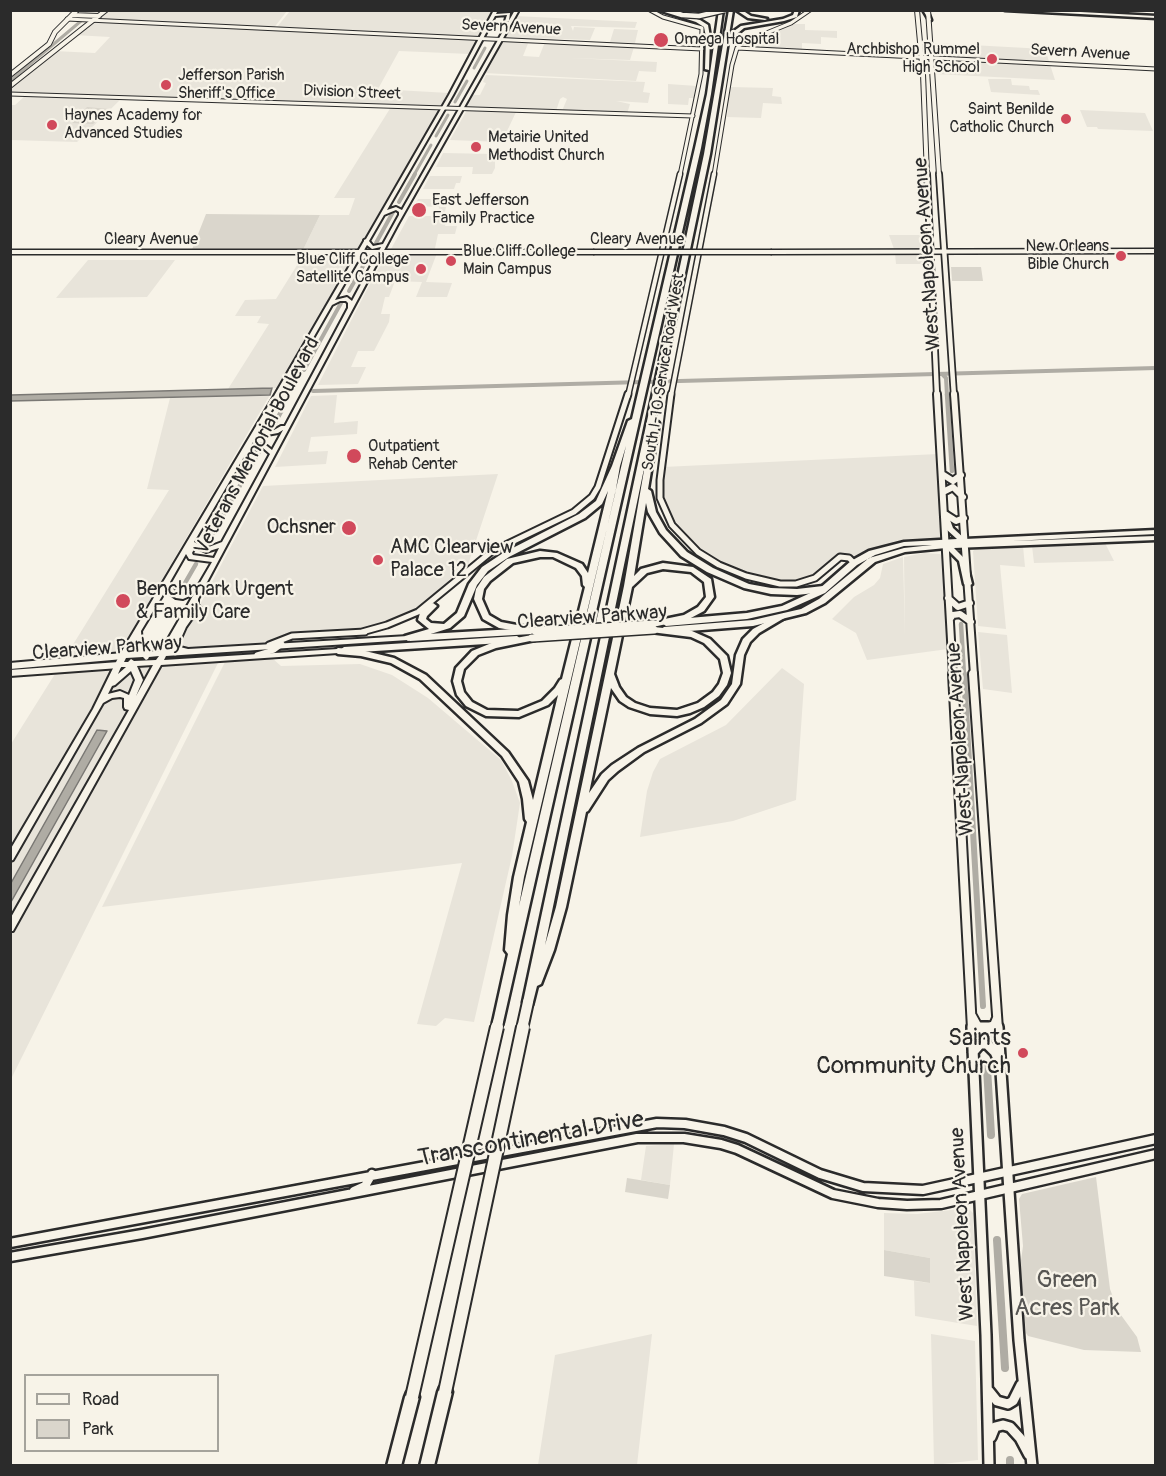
<!DOCTYPE html>
<html>
<head>
<meta charset="utf-8">
<style>
	body { margin:0 }
	#map { position:relative; width:1166px; height:1476px; overflow:hidden; background:#f7f3e8; font-family:Pangolin,sans-serif }
	canvas { display:block }
	.frame { position:absolute; inset:0; border:12px solid #2b2b2b; pointer-events:none }
	.legend { position:absolute; left:24px; top:1374px; width:195px; height:78px; box-sizing:border-box; background:#f7f3e8; border:2px solid #a5a39c; margin:0; padding:8px 10px; list-style:none; font-size:18px; color:#2b2b2b }
	.legend li { display:flex; align-items:center; gap:12px; height:30px }
	.legend b { width:30px; border:2px solid #a5a39c }
</style>
</head>
<body>
<div id="map">
<canvas width="1166" height="1476"></canvas>
<div class="frame"></div>
<ul class="legend">
<li><b style="height:8px;background:#f7f3e8"></b>Road</li>
<li><b style="height:16px;background:#dad6cc"></b>Park</li>
</ul>
</div>
<script>
const c = document.querySelector('canvas').getContext('2d');
c.lineJoin = 'round';
function paint(path, color) { c.fillStyle = color; c.fill(path, 'evenodd'); }
const shape = rows => new Path2D(rows.map(r => 'M' + r).join(''));
function trace(path, color, width, dash) { c.strokeStyle = color; c.lineWidth = width; c.lineCap = dash ? 'butt' : 'round'; c.setLineDash(dash || []); c.stroke(path); }
function label(font, color, halo, rows, align = 'center') {
  c.font = font + ' Pangolin,sans-serif'; c.lineWidth = 4.5; c.setLineDash([]); c.textBaseline = 'middle'; c.strokeStyle = halo; c.fillStyle = color; for (const [text, x, y, turn = 0] of rows) {
    c.save(); c.translate(x, y); c.rotate((+turn || 0) * Math.PI / 180); c.textAlign = isNaN(turn) ? turn : align; if (halo) c.strokeText(text, 0, 0); c.fillText(text, 0, 0); c.restore();
  }
}
paint(shape([
	[107,11,287,11,273,29,478,39,470,54,399,51,378,89,449,93,277,388,228,389,269,324,257,323,261,316,235,316,245,300,276,299,304,254,302,252,320,215,349,215,355,198,334,198,391,107,121,99,77,142,11,140,11,105,15,105,25,96,11,95,11,87,54,51,95,53,110,37,74,35],
	[290,11,493,11,481,37,277,27],
	[515,16,637,22,635,28,571,26,573,31,574,27,595,28,590,40,504,37],
	[794,24,805,24,805,30,837,31,837,38,821,37,821,44,802,43,802,51,740,47],
	[614,29,638,30,635,43,610,42],
	[504,40,529,41,523,56,539,57,545,42,634,47,630,60,570,58,657,62,656,72,639,71,636,81,484,73],
	[934,43,1045,49,1055,80,934,74,936,70],
	[486,75,645,82,643,92,650,93,648,103,616,101,630,104,627,114,562,111,567,99,563,97,560,99,556,111,466,107,471,95,480,95,486,83,483,82],
	[988,79,1011,79,1012,85,1029,86,1030,90,1038,90,1040,95,991,92],
	[668,84,697,86,695,98,689,98,688,105,668,104],
	[730,87,773,88,772,96,781,97,782,104,763,103,761,118,727,117],
	[467,110,516,112,502,142,450,140],
	[1080,110,1145,113,1153,131,1098,129,1097,127,1087,127],
	[443,153,495,154,495,168,492,174,472,174,473,167,436,167],
	[430,176,462,176,460,183,456,183,454,189,423,189],
	[418,199,442,199,440,207,446,207,444,216,447,216,445,226,457,226,455,234,438,234,434,253,437,253,426,282,452,283,447,297,416,297,422,282,395,281,389,297,385,297,381,314,390,314,389,322,374,351,358,351,351,367,366,367,358,384,318,385,376,272,385,260,409,216,438,216,439,207,414,206],
	[889,235,926,235,927,249,894,249],
	[895,253,925,253,927,264,896,264],
	[88,260,175,260,147,297,56,298],
	[270,395,119,653,64,659,169,490,147,489,170,398],
	[337,395,334,423,358,421,357,434,311,437,308,452,328,451,326,464,275,467,311,396],
	[938,454,942,539,888,545,855,557,845,556,810,578,793,582,775,582,733,570,699,551,676,527,664,503,662,493,663,467],
	[498,474,466,571,426,605,409,615,386,625,358,630,287,634,271,642,183,648,178,646,263,486],
	[1105,543,1114,561,1034,563,1032,546],
	[1023,546,1025,567,1000,565,1006,629,978,626,973,551,977,548],
	[924,553,940,554,942,557,948,649,867,660,856,633,832,619,854,597,874,585,880,578,883,564,903,557,905,636,904,557],
	[978,632,1007,635,1012,693,983,689],
	[272,658,281,666,360,664,392,675,428,698,501,760,512,781,520,803,512,856,474,1022,445,1018,436,1026,417,1024,462,863,102,907,226,660],
	[219,661,11,1079,11,744,55,674],
	[782,668,804,684,796,800,733,821,640,837,647,791,653,772,660,759,726,725],
	[674,1144,670,1185,641,1180,646,1146],
	[968,1208,973,1213,977,1326,915,1316,914,1281,930,1283,930,1258,884,1250,884,1213,917,1214],
	[652,1334,637,1465,538,1465,555,1355],
	[931,1334,975,1341,978,1460,934,1465]
]), '#e8e4da');
paint(shape([
	[943,61,975,63,977,74,938,73,938,63],
	[87,107,108,109,93,124,72,123],
	[206,214,320,215,302,252,191,252],
	[951,267,981,267,983,281,952,281],
	[1096,1177,1110,1289,1118,1311,1137,1337,1141,1352,1084,1350,1028,1336,1026,1333,1020,1268,1023,1246,1019,1199,1022,1194],
	[627,1178,670,1185,668,1199,625,1192],
	[884,1250,930,1258,930,1283,884,1276]
]), '#dad6cc');
const water = shape([
	[272,388,270,395,10,401,11,395,272,388],
	[97,730,107,731,11,902,11,883,97,730]
]);
paint(water, '#afaca4');
trace(water, '#7a7874', 1.5);
trace(shape([
	[474,68,485,48],
	[10,81,81,21],
	[455,102,467,81],
	[436,136,448,115],
	[414,175,431,145]
]), '#afaca4', 3);
trace(shape([
	[399,202,415,174],
	[376,243,393,212],
	[349,291,367,259],
	[304,370,341,303],
	[943,375,946,378,947,396],
	[313,391,1156,368]
]), '#afaca4', 4);
trace(shape([
	[947,394,952,471],
	[271,430,282,410],
	[208,542,260,450],
	[181,590,196,564],
	[961,624,964,675]
]), '#afaca4', 4.5);
trace(shape([
	[964,674,983,1006]
]), '#afaca4', 6);
trace(shape([
	[987,1068,991,1135],
	[997,1240,1005,1368],
	[1010,1460,1010,1466]
]), '#afaca4', 8);
const tertiaryFar3 = shape([
	[650,10,663,17,702,28,701,74,680,175],
	[67,19,702,49],
	[737,48,1156,69],
	[10,94,693,116],
	[714,175,732,65,737,48,742,43,791,23,810,10]
]);
const tertiaryFar2 = shape([
	[10,252,593,252],
	[772,252,1156,251],
	[628,396,680,174],
	[671,396,714,174]
]);
const tertiaryFar1 = shape([
	[671,394,660,480,660,498,672,525,698,552,719,565,746,576,780,584,796,584,815,578,840,557,849,558,854,563],
	[362,632,387,625,418,612,491,552,574,512,592,497,598,487,628,394],
	[269,645,292,636,365,632],
	[257,655,274,650,282,644]
]);
const tertiary = shape([
	[354,1191,365,1186,372,1174],
	[10,1243,657,1123,685,1124,724,1131,746,1138,820,1174,863,1187,923,1190,1156,1139],
	[10,1257,142,1234,637,1138,684,1138,721,1144,737,1149,833,1194,878,1203,907,1205,941,1204,1156,1154]
]);
const secondaryFar4 = shape([
	[917,10,923,74,927,175],
	[928,10,939,175],
	[72,15,99,16],
	[10,75,49,44,55,32,77,10],
	[10,86,106,10]
]);
const secondaryFar3 = shape([
	[927,174,937,396],
	[939,174,954,396]
]);
const secondaryFar2 = shape([
	[937,394,953,675],
	[954,394,974,675],
	[942,474,953,481,961,475],
	[943,492,953,487,963,497],
	[945,514,956,521,964,518],
	[948,598,958,607,970,603],
	[950,619,953,615,960,614,971,622],
	[10,666,123,656],
	[10,673,119,665]
]);
const secondaryFar1 = shape([
	[953,674,972,1029],
	[973,674,998,1029],
	[972,1016,978,1027,984,1029],
	[984,1029,994,1025,997,1018]
]);
const secondary = shape([
	[972,1027,986,1335,989,1466],
	[979,1027,988,1027],
	[998,1027,1019,1340,1032,1466],
	[973,1052,980,1044,987,1044,995,1052,999,1061],
	[989,1391,997,1401,1008,1404,1013,1401,1021,1385],
	[991,1437,995,1427,1003,1425,1010,1427,1020,1438,1029,1455]
]);
const primary = shape([
	[494,10,498,10,496,14,510,13,509,21,507,22,505,21,507,15,495,16,453,95,387,210,396,207,402,210,515,10,519,10,398,224,198,599,198,605,204,610,193,617,186,627,178,645,180,647,188,649,408,636,411,638,408,640,166,656,164,660,338,649,342,651,338,653,161,665,13,931,10,931,10,919,129,710,125,709,124,707,124,698,120,697,112,698,103,703,13,860,10,861,10,850,93,709,119,656,274,396,364,241,364,240,366,239,449,95,494,10],
	[396,210,399,212,399,215,383,244,373,246,369,241,384,215,396,210],
	[367,245,372,249,381,247,376,257,368,254,360,257,367,245],
	[368,257,374,260,352,301,347,297,335,300,357,262,368,257],
	[340,301,346,301,348,303,348,308,285,426,281,426,274,430,268,431,266,429,265,422,332,305,340,301],
	[260,430,267,435,278,433,283,430,272,450,267,446,259,444,249,449,260,430],
	[260,448,263,448,270,454,222,542,206,548,194,542,245,455,260,448],
	[195,547,206,552,219,548,214,558,193,555,192,553,195,547],
	[186,554,189,559,212,562,198,586,182,595,178,594,174,590,170,582,186,554],
	[167,588,169,593,176,598,183,599,194,594,161,651,146,652,142,646,141,631,167,588],
	[135,641,135,646,140,652,128,653,135,641],
	[159,656,156,660,134,661,131,659,128,662,124,662,126,658,143,657,146,660,148,659,149,657,159,656],
	[153,665,136,696,143,680,137,666,153,665],
	[121,667,126,667,118,674,121,667],
	[131,671,135,680,129,695,120,691,108,694,112,686,115,685,131,671]
]);
const trunk = shape([
	[923,10,927,10,931,20,929,20,923,10],
	[1005,10,1043,10,1156,16,1156,18,1005,10],
	[943,512,947,512,953,528,965,539,1156,530,1156,534,1011,541,1156,536,1156,540,954,548,966,560,972,584,968,586,964,584,959,561,946,548,905,552,875,562,825,603,806,613,753,626,664,633,660,630,664,627,753,620,801,609,819,599,869,558,904,548,932,545,904,546,875,555,857,565,825,593,787,610,747,619,666,626,662,623,666,620,747,613,782,606,819,589,851,561,869,551,904,542,957,539,946,529,942,514,943,512],
	[532,628,536,631,532,634,410,641,406,638,410,635,532,628],
	[517,636,521,639,517,642,344,653,340,650,344,647,517,636]
]);
const motorway = shape([
	[659,10,667,10,700,20,708,25,710,37,709,70,705,69,706,37,704,27,696,22,659,10],
	[694,10,711,10,684,14,682,13,694,10],
	[719,10,723,10,711,94,701,148,503,1022,502,1025,498,1027,494,1025,493,1022,508,954,505,950,508,915,514,877,527,822,525,819,523,799,519,782,502,756,420,679,391,663,361,656,338,654,334,651,338,648,361,650,394,658,426,675,508,752,528,781,533,800,558,695,548,705,519,717,486,716,466,706,457,695,453,681,456,668,472,651,494,642,532,635,535,636,536,638,535,640,496,648,478,655,464,669,461,681,464,692,472,702,487,710,518,711,542,701,555,688,560,680,562,679,585,587,583,585,582,576,576,568,553,557,540,557,513,563,490,581,484,589,482,599,489,615,501,622,538,629,539,631,538,633,535,634,499,628,483,619,474,599,476,589,484,577,507,559,540,551,557,553,582,564,588,573,608,491,602,504,585,518,509,557,488,571,477,585,464,616,450,628,408,641,404,638,405,636,429,629,418,620,420,613,430,604,433,603,437,606,427,616,426,619,431,623,444,624,457,613,469,584,482,567,503,553,579,514,596,501,612,466,628,421,632,419,695,148,707,94,719,10],
	[626,446,519,906,524,877,615,494,620,466,626,446],
	[729,10,733,10,710,154,654,421,658,422,659,423,648,489,651,491,656,512,666,530,687,552,713,568,749,584,771,588,797,589,823,586,827,589,823,592,797,595,771,594,744,588,707,572,681,556,660,533,648,512,646,503,634,576,641,569,663,563,693,567,711,579,714,597,704,611,689,619,653,627,649,624,650,622,684,615,698,607,706,597,704,582,691,572,663,569,647,573,632,587,614,674,619,687,626,697,635,703,650,708,677,710,698,703,713,692,719,684,723,673,720,659,704,643,691,637,651,632,650,630,654,627,692,631,710,639,727,656,731,673,727,685,719,696,704,707,690,713,677,716,650,714,629,707,620,701,611,688,589,793,602,774,612,765,638,748,695,719,721,700,732,684,736,655,743,639,753,629,779,615,782,614,786,617,759,633,750,642,744,655,740,684,727,704,701,723,644,752,618,771,608,780,588,811,586,812,566,907,554,950,541,984,537,986,533,1002,532,1005,528,1007,524,1005,523,1002,704,154,729,10],
	[646,459,624,586,556,907,545,945,646,459],
	[736,10,742,10,751,16,767,19,765,20,748,18,736,10],
	[795,10,799,10,797,17,784,21,744,28,738,33,733,41,729,40,734,31,741,26,783,19,793,15,795,10],
	[445,1385,450,1387,452,1392,434,1466,420,1466,438,1392,440,1387,445,1385],
	[412,1390,417,1392,419,1397,401,1466,387,1466,405,1397,407,1392,412,1390]
]);
trace(tertiaryFar3, '#2b2b2b', 5);
trace(tertiaryFar2, '#2b2b2b', 7);
trace(tertiaryFar1, '#2b2b2b', 9);
trace(tertiary, '#2b2b2b', 13);
trace(secondaryFar4, '#2b2b2b', 6);
trace(secondaryFar3, '#2b2b2b', 8);
trace(secondaryFar2, '#2b2b2b', 10);
trace(secondaryFar1, '#2b2b2b', 12);
trace(secondary, '#2b2b2b', 14);
trace(primary, '#2b2b2b', 4);
trace(trunk, '#2b2b2b', 5);
trace(motorway, '#2b2b2b', 5);
trace(tertiaryFar3, '#f7f3e8', 3);
trace(tertiaryFar2, '#f7f3e8', 4);
trace(tertiaryFar1, '#f7f3e8', 5);
trace(tertiary, '#f7f3e8', 8);
trace(secondaryFar4, '#f7f3e8', 4);
trace(secondaryFar3, '#f7f3e8', 4.5);
trace(secondaryFar2, '#f7f3e8', 6);
trace(secondaryFar1, '#f7f3e8', 8);
trace(secondary, '#f7f3e8', 9);
paint(primary, '#f7f3e8');
paint(trunk, '#f7f3e8');
paint(motorway, '#f7f3e8');
const tertiaryBridge = shape([
	[593,252,772,252]
]);
const trunkBridge = shape([
	[535,631,653,624],
	[532,638,654,630]
]);
const motorwayBridgeFar2 = shape([
	[666,10,682,15,699,16,725,10]
]);
const motorwayBridgeFar1 = shape([
	[496,1029,498,1022],
	[522,1029,528,1002]
]);
const motorwayBridge = shape([
	[445,1392,523,1027],
	[412,1397,497,1027]
]);
trace(tertiaryBridge, '#2b2b2b', 7, []);
trace(trunkBridge, '#2b2b2b', 10, []);
trace(motorwayBridgeFar2, '#2b2b2b', 7, []);
trace(motorwayBridgeFar1, '#2b2b2b', 14, []);
trace(motorwayBridge, '#2b2b2b', 16, []);
trace(tertiaryBridge, '#f7f3e8', 4);
trace(trunkBridge, '#f7f3e8', 7);
trace(motorwayBridgeFar2, '#f7f3e8', 4.5);
trace(motorwayBridgeFar1, '#f7f3e8', 10);
trace(motorwayBridge, '#f7f3e8', 12);
for (const [x, y, r, color] of [
	[661,40,8,"#d1495b"],
	[992,59,6,"#d1495b"],
	[166,85,6,"#d1495b"],
	[1066,119,6,"#d1495b"],
	[52,125,6,"#d1495b"],
	[476,147,6,"#d1495b"],
	[419,210,8,"#d1495b"],
	[1121,256,6,"#d1495b"],
	[451,261,6,"#d1495b"],
	[421,269,6,"#d1495b"],
	[354,456,8,"#d1495b"],
	[349,528,8,"#d1495b"],
	[378,560,6,"#d1495b"],
	[123,601,8,"#d1495b"],
	[1023,1053,6,"#d1495b"]
]) { const dot = new Path2D(); dot.arc(x, y, r, 0, 2 * Math.PI); c.fillStyle = color; c.fill(dot); trace(dot, '#f7f3e8', 2); }
label('16px', '#2b2b2b', '#f7f3e8', [
	["Severn Avenue",511,28,3],
	["Severn Avenue",1080,53,3],
	["Division Street",352,93,2],
	["Cleary Avenue",151,240],
	["Cleary Avenue",637,240],
	["South I-10 Service Road West",664,372,-81]
]);
label('16px', '#2b2b2b', '#f7f3e8', [
	["Omega Hospital",674,40],
	["Archbishop Rummel",980,50,"right"],
	["High School",980,68,"right"],
	["Jefferson Parish",178,76],
	["Sheriff's Office",178,94],
	["Saint Benilde",1054,110,"right"],
	["Catholic Church",1054,128,"right"],
	["Haynes Academy for",64,116],
	["Advanced Studies",64,134],
	["Metairie United",488,138],
	["Methodist Church",488,156],
	["East Jefferson",432,201],
	["Family Practice",432,219],
	["New Orleans",1109,247,"right"],
	["Bible Church",1109,265,"right"],
	["Blue Cliff College",463,252],
	["Main Campus",463,270],
	["Blue Cliff College",409,260,"right"],
	["Satellite Campus",409,278,"right"],
	["Outpatient",368,447],
	["Rehab Center",368,465]
], 'left');
label('20px', '#2b2b2b', '#f7f3e8', [
	["West Napoleon Avenue",928,254,-94],
	["Veterans Memorial Boulevard",258,446,-62],
	["Clearview Parkway",592,618,-4],
	["Clearview Parkway",107,649,-4],
	["West Napoleon Avenue",961,739,-94],
	["West Napoleon Avenue",963,1224,-93]
]);
label('20px', '#2b2b2b', '#f7f3e8', [
	["Ochsner",336,528,"right"],
	["AMC Clearview",390,548],
	["Palace 12",390,571],
	["Benchmark Urgent",136,590],
	["& Family Care",136,613]
], 'left');
label('24px', '#2b2b2b', '#f7f3e8', [
	["Saints",1011,1039],
	["Community Church",1011,1067]
], 'right');
label('24px', '#2b2b2b', '#f7f3e8', [
	["Transcontinental Drive",531,1140,-10]
]);
label('24px', '#575653', '#f7f3e8', [
	["Green",1067,1281],
	["Acres Park",1067,1309]
]);
</script>
</body>
</html>
